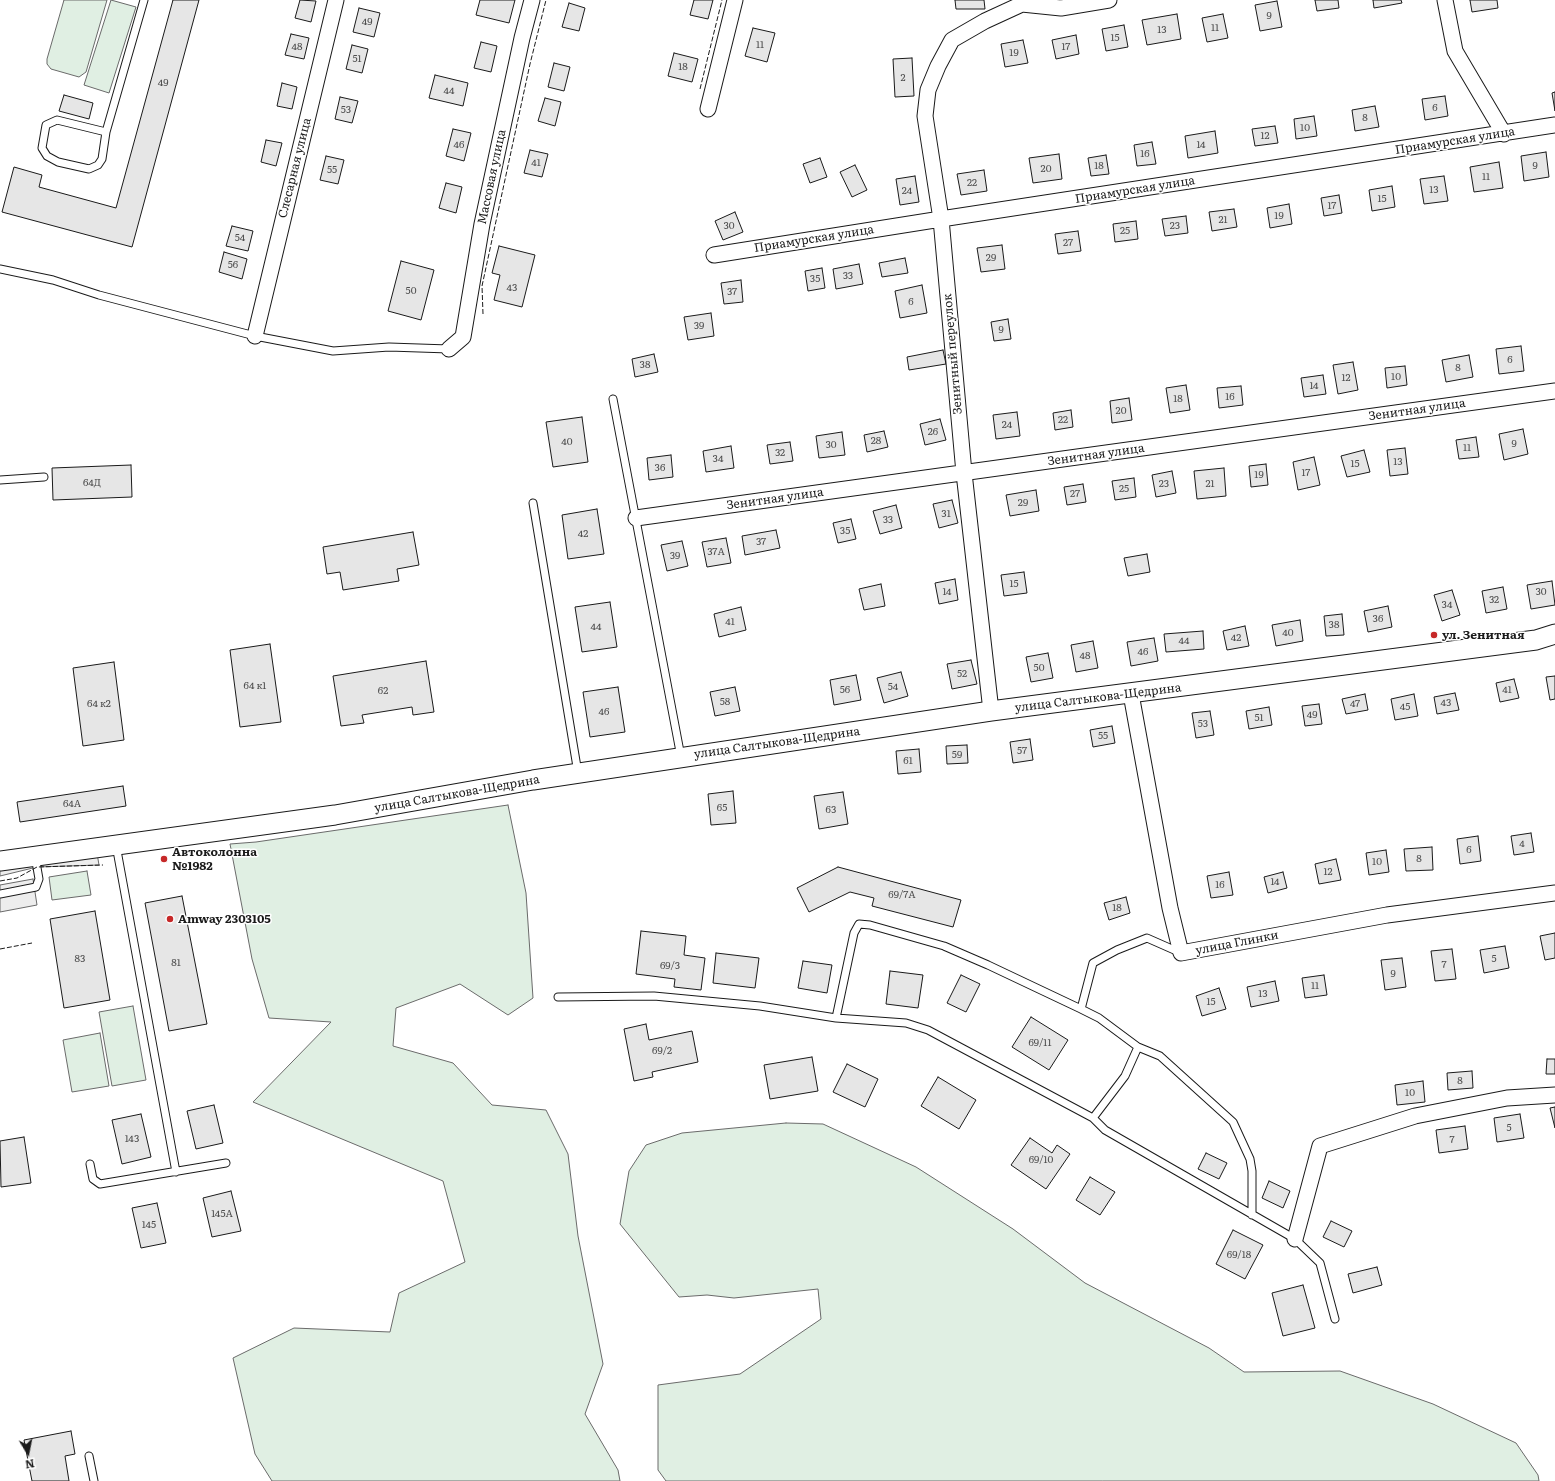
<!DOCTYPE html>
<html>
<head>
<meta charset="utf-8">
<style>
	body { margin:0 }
	#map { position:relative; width:1555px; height:1481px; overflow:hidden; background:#fff; font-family:Literata,serif }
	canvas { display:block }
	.north { position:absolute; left:8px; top:1433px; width:40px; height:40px; -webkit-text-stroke:3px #fff; paint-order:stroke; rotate:170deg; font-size:11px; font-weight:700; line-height:16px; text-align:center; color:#1a1a1a }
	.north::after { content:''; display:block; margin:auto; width:14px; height:18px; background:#1a1a1a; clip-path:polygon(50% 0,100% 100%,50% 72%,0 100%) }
</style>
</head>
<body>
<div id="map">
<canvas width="1555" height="1481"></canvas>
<div class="north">N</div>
</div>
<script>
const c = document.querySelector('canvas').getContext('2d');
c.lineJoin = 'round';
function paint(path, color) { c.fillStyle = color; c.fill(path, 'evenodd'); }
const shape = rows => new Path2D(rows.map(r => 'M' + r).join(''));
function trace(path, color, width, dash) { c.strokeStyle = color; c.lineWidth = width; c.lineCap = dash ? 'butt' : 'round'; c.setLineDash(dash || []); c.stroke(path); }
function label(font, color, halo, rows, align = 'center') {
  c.font = font + ' Literata,serif'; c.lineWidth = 3; c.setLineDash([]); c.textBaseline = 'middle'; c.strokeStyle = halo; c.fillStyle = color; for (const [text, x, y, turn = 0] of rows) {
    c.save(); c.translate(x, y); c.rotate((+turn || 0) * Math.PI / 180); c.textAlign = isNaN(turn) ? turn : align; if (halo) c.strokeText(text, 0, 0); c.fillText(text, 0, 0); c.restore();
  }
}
const green = shape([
	[64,0,107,0,86,72,79,77,51,69,47,64,47,59,64,0],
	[111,0,136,7,109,93,84,85,111,0],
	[508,805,526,893,533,998,508,1015,460,984,396,1008,393,1046,453,1063,492,1105,546,1110,568,1154,578,1236,603,1364,585,1414,618,1470,620,1481,272,1481,255,1454,233,1358,294,1328,390,1332,399,1293,465,1262,443,1181,253,1102,331,1022,269,1018,252,959,230,844,256,842,508,805],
	[87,871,91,895,52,900,49,877,87,871],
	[133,1006,146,1080,112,1086,99,1012,133,1006],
	[100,1033,109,1086,72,1092,63,1040,100,1033],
	[786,1123,823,1124,916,1167,1013,1229,1085,1283,1209,1348,1244,1372,1340,1371,1433,1404,1516,1443,1538,1475,1539,1481,666,1481,658,1470,658,1385,740,1374,821,1319,818,1289,734,1298,707,1295,679,1297,620,1224,629,1171,646,1145,682,1133,786,1123]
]);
paint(green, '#e0efe3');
trace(green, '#6a6a6a', 1);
const parking = shape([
	[97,853,99,865,37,867,0,876,0,868,97,853],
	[33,879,37,905,0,912,0,885,33,879]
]);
paint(parking, '#ededed');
trace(parking, '#6a6a6a', 1);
const building = shape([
	[173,0,199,0,132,247,2,212,14,167,42,175,39,187,116,208,173,0],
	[300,0,316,1,311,22,295,18,300,0],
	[480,0,515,0,509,23,476,15,480,0],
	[694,0,713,0,708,19,690,15,694,0],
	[955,0,984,0,985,9,956,9,955,0],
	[1315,0,1338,0,1339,8,1317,11,1315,0],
	[1373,0,1401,0,1402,3,1374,8,1373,0],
	[1470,0,1497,0,1498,8,1472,12,1470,0],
	[1277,1,1282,27,1260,31,1255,5,1277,1],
	[569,3,585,8,579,31,562,27,569,3],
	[359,8,380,13,374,37,353,32,359,8],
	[1177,14,1181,39,1147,45,1142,20,1177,14],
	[1223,14,1228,38,1207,42,1202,18,1223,14],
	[1124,25,1128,47,1106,51,1102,29,1124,25],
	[753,28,775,33,767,62,745,56,753,28],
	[291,34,309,38,304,59,285,55,291,34],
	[1076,35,1079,54,1056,59,1052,40,1076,35],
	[1023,40,1028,63,1005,67,1001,44,1023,40],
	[481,42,497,46,491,72,474,68,481,42],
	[352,45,368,49,362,73,346,69,352,45],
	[674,53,698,59,692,82,668,76,674,53],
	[912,58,914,96,895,97,893,59,912,58],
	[554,63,570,67,564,91,548,87,554,63],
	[435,75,468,83,463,106,429,98,435,75],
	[282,83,297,87,292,109,277,106,282,83],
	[1555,92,1555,111,1552,93,1555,92],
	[64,95,93,103,89,119,59,111,64,95],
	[1445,96,1448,116,1425,120,1422,99,1445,96],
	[340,97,358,101,352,123,335,119,340,97],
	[545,98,561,102,555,126,538,121,545,98],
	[1375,106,1379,127,1355,131,1352,110,1375,106],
	[1314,116,1317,136,1296,139,1294,119,1314,116],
	[1275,126,1278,143,1255,146,1252,129,1275,126],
	[453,129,471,133,464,161,446,156,453,129],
	[1215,131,1218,153,1188,158,1185,136,1215,131],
	[266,140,282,143,276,166,261,162,266,140],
	[1152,142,1156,164,1137,166,1134,145,1152,142],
	[530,150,548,154,542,177,524,173,530,150],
	[1546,152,1549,177,1524,181,1521,156,1546,152],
	[1059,154,1062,179,1033,183,1029,158,1059,154],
	[1106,155,1109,174,1091,176,1088,158,1106,155],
	[326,156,344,160,338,184,320,180,326,156],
	[820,158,827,177,810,183,803,164,820,158],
	[1499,162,1503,188,1474,192,1470,167,1499,162],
	[855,165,867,190,852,197,840,172,855,165],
	[984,170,987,191,961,195,957,174,984,170],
	[915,176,919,202,900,205,896,179,915,176],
	[1444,176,1448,201,1424,204,1420,179,1444,176],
	[446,183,462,187,456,213,439,208,446,183],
	[1392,186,1395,207,1372,211,1369,190,1392,186],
	[1339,195,1342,213,1324,216,1321,198,1339,195],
	[1289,204,1292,224,1270,228,1267,208,1289,204],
	[1234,209,1237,227,1212,231,1209,212,1234,209],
	[735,212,743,232,723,240,715,221,735,212],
	[1186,216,1188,233,1165,236,1162,219,1186,216],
	[1136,221,1138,239,1115,242,1113,224,1136,221],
	[232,226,253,231,248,251,226,246,232,226],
	[1078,231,1081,251,1058,254,1055,234,1078,231],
	[1002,245,1005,269,981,272,977,248,1002,245],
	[499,246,535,255,522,307,494,300,500,275,492,273,499,246],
	[224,252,247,259,242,279,219,272,224,252],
	[905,258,908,273,882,277,879,263,905,258],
	[401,261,434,270,421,320,388,311,401,261],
	[859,264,863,284,836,289,833,269,859,264],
	[822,268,825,288,808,291,805,271,822,268],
	[741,280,743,302,724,304,721,283,741,280],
	[922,285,927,313,900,318,895,291,922,285],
	[711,313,714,336,688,340,684,317,711,313],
	[1008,319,1011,339,994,341,991,322,1008,319],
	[1521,346,1524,371,1499,374,1496,349,1521,346],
	[943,350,946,364,909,370,907,357,943,350],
	[654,354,658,372,635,377,632,359,654,354],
	[1469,355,1473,377,1446,382,1442,360,1469,355],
	[1353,362,1358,390,1338,394,1333,365,1353,362],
	[1405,366,1407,385,1387,388,1385,368,1405,366],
	[1323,375,1326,394,1304,397,1301,378,1323,375],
	[1186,385,1190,410,1170,413,1166,388,1186,385],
	[1241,386,1243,405,1219,408,1217,388,1241,386],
	[1129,398,1132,420,1112,423,1110,401,1129,398],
	[1071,410,1073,427,1055,430,1053,413,1071,410],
	[1017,412,1020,436,996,439,993,415,1017,412],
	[582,417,588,462,553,467,546,422,582,417],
	[940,419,946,440,925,445,920,424,940,419],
	[1523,429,1528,454,1504,460,1499,434,1523,429],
	[884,431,888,447,867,452,864,435,884,431],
	[842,432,845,455,819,458,816,436,842,432],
	[1476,437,1479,457,1459,459,1456,440,1476,437],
	[790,442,793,461,770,464,767,445,790,442],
	[731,446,734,468,706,472,703,451,731,446],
	[1405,448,1408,474,1390,476,1387,450,1405,448],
	[1364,450,1370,472,1347,477,1341,456,1364,450],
	[671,455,673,477,649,480,647,458,671,455],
	[1314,457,1320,485,1298,490,1293,462,1314,457],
	[1266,464,1268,485,1251,487,1249,466,1266,464],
	[131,465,132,497,53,500,52,468,131,465],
	[1224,468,1226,496,1197,499,1194,471,1224,468],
	[1172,471,1176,493,1156,497,1152,475,1172,471],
	[1134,478,1136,497,1115,500,1112,481,1134,478],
	[1083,484,1086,502,1067,505,1064,487,1083,484],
	[1036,490,1039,511,1010,516,1006,495,1036,490],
	[952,500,958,523,939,528,933,504,952,500],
	[896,505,902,528,880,534,873,511,896,505],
	[597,509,604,554,568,559,562,515,597,509],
	[851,519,856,539,838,543,833,523,851,519],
	[776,530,780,548,745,555,742,536,776,530],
	[413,532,419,565,397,569,399,581,343,590,340,572,327,574,323,547,413,532],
	[726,538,731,563,707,567,702,542,726,538],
	[682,541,688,566,667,571,661,545,682,541],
	[1147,554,1150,572,1128,576,1124,558,1147,554],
	[1024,572,1027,593,1004,596,1001,575,1024,572],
	[955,579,958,600,939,604,935,583,955,579],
	[1552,581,1555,605,1531,609,1527,585,1552,581],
	[881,584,885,606,864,610,859,589,881,584],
	[1503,587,1507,609,1486,613,1482,591,1503,587],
	[1452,590,1460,615,1442,621,1434,595,1452,590],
	[610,602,617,647,582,652,575,607,610,602],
	[1388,606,1392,627,1368,632,1364,611,1388,606],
	[741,607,746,630,719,637,714,614,741,607],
	[1342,614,1344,635,1326,636,1324,616,1342,614],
	[1300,620,1303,641,1276,646,1272,625,1300,620],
	[1245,626,1249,646,1227,650,1223,631,1245,626],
	[1203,631,1204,649,1166,652,1164,634,1203,631],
	[1154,638,1158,661,1131,666,1127,642,1154,638],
	[1093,641,1098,668,1076,672,1071,645,1093,641],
	[270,644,281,722,240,727,230,650,270,644],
	[1048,653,1053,678,1031,682,1026,657,1048,653],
	[971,660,977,684,952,689,947,664,971,660],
	[426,661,434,712,413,715,412,707,362,715,364,723,341,726,333,676,426,661],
	[114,662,124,740,83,746,73,668,114,662],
	[901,672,908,696,884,703,877,678,901,672],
	[856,675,861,700,834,705,830,680,856,675],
	[1555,676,1555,699,1550,700,1546,677,1555,676],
	[1514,679,1519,698,1500,702,1496,683,1514,679],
	[618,687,625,732,590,737,583,692,618,687],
	[735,687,740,711,715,716,710,692,735,687],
	[1455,693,1459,710,1437,714,1434,697,1455,693],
	[1365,694,1368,710,1346,714,1342,699,1365,694],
	[1414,694,1418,716,1395,720,1391,699,1414,694],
	[1319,704,1322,724,1305,726,1302,706,1319,704],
	[1269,707,1272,725,1249,729,1246,711,1269,707],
	[1210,711,1214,735,1196,738,1192,713,1210,711],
	[1112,726,1115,743,1093,747,1090,730,1112,726],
	[1030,739,1033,760,1013,763,1010,742,1030,739],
	[967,745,968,763,947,764,946,746,967,745],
	[919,749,921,772,898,774,896,751,919,749],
	[123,786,126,806,20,822,17,802,123,786],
	[733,791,736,823,711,825,708,794,733,791],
	[843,792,848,824,819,829,814,796,843,792],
	[1531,833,1534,852,1514,855,1511,836,1531,833],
	[1478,836,1481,861,1460,864,1457,839,1478,836],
	[1432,847,1433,870,1406,871,1404,849,1432,847],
	[1386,850,1389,872,1369,875,1366,853,1386,850],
	[1336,859,1341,880,1319,884,1315,864,1336,859],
	[838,867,961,900,953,927,872,906,874,898,850,892,809,912,797,888,838,867],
	[1229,872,1233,895,1211,898,1207,876,1229,872],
	[1283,872,1287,888,1268,893,1264,877,1283,872],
	[182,896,207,1024,169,1031,145,903,182,896],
	[1126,897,1130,913,1109,920,1104,903,1126,897],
	[95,911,110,1000,64,1008,50,919,95,911],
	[641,931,686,936,684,955,705,958,701,990,674,987,675,979,636,974,641,931],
	[1555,933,1555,958,1545,960,1540,936,1555,933],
	[1505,946,1509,968,1484,973,1480,950,1505,946],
	[1452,949,1456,979,1435,981,1431,951,1452,949],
	[716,953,759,958,755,988,713,983,716,953],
	[1402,958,1406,987,1385,990,1381,960,1402,958],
	[803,961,832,965,827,993,798,988,803,961],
	[890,971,923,975,918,1008,886,1004,890,971],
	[961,975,980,984,966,1012,947,1003,961,975],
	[1324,975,1327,995,1305,998,1302,978,1324,975],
	[1275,981,1279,1001,1251,1007,1247,987,1275,981],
	[1219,988,1226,1009,1202,1016,1196,996,1219,988],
	[1031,1017,1068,1040,1049,1070,1012,1047,1031,1017],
	[646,1024,649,1040,692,1031,698,1062,652,1072,653,1077,634,1081,624,1029,646,1024],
	[812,1057,818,1091,770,1099,764,1065,812,1057],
	[1547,1059,1555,1059,1555,1074,1546,1074,1547,1059],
	[847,1064,878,1079,865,1107,833,1092,847,1064],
	[1472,1071,1473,1088,1448,1090,1447,1073,1472,1071],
	[938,1077,976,1100,959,1129,921,1106,938,1077],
	[1423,1081,1425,1102,1397,1105,1395,1085,1423,1081],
	[214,1105,223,1143,196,1149,187,1111,214,1105],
	[1555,1107,1555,1128,1550,1108,1555,1107],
	[141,1114,151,1157,122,1164,112,1120,141,1114],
	[1520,1114,1524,1138,1497,1142,1494,1118,1520,1114],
	[1465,1126,1468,1149,1439,1153,1436,1130,1465,1126],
	[24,1137,31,1183,1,1187,0,1141,24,1137],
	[1030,1138,1052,1153,1057,1145,1070,1154,1046,1189,1011,1165,1030,1138],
	[1206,1153,1227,1163,1219,1179,1198,1169,1206,1153],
	[1090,1177,1115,1192,1100,1215,1076,1200,1090,1177],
	[1269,1181,1290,1191,1283,1208,1262,1198,1269,1181],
	[231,1191,241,1231,212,1237,203,1198,231,1191],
	[157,1203,166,1243,141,1248,132,1208,157,1203],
	[1331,1221,1352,1231,1344,1247,1323,1237,1331,1221],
	[1233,1230,1263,1245,1245,1279,1216,1264,1233,1230],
	[1377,1267,1382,1285,1353,1293,1348,1274,1377,1267],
	[1303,1285,1315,1328,1283,1336,1272,1293,1303,1285],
	[71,1431,75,1454,65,1456,69,1481,32,1481,24,1440,71,1431]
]);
paint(building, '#e6e6e6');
trace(building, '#1a1a1a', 1);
const service = shape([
	[106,132,57,120,46,125,42,148,47,156,58,162,89,169,98,165,102,159,106,132,144,0],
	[0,269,53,280,99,295,255,336,333,351,389,347,449,349],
	[613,399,681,757],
	[0,480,44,477],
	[533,503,578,773],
	[116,845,176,1172],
	[0,894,36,887,39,879,35,856],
	[558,997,654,996,760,1006,836,1018,906,1023,928,1030,1093,1118,1105,1130,1295,1239,1320,1263,1335,1319],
	[836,1018,854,933,859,924,870,925,944,946,988,965,1081,1009],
	[1138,1047,1160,1056,1233,1122,1250,1159,1252,1171,1252,1215],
	[1093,1118,1125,1076,1138,1047,1099,1018,1081,1009,1093,963,1117,950,1147,938,1181,953],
	[90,1164,93,1179,100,1184,226,1163],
	[89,1456,94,1481]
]);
const minor = shape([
	[1445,0,1455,51,1504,134],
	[708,109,735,0],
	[714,255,941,219,1555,125],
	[255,336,336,0],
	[449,349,463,337,482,224,522,38,532,0],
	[636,518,1555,391],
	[1131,694,1170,908,1181,953,1387,915,1555,893],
	[991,711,964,473,941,219,925,116,928,90,938,66,952,40,985,21,1022,4,1061,8,1109,0],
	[1295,1239,1320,1146,1415,1116,1507,1098,1555,1095]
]);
const tertiary = shape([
	[0,861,335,815,533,780,991,711,1536,640,1555,634]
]);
trace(service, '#1a1a1a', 9);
trace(minor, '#1a1a1a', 17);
trace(tertiary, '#1a1a1a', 21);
trace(service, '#fff', 7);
trace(minor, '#fff', 15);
trace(tertiary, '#fff', 19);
trace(shape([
	[700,89,722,0],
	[483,314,482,286,530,64,546,0],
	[0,881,17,878,37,867,103,865],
	[0,949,32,943]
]), '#1a1a1a', 1, [5, 2]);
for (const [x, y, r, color] of [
	[1434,635,4,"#c62828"],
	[164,859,4,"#c62828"],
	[170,919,4,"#c62828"]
]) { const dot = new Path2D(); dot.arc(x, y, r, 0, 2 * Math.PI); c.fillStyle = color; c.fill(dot); trace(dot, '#fff', 1.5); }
label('10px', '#4d4d4d', null, [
	["9",1269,16],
	["49",367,22],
	["11",1215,28],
	["13",1162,30],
	["15",1115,38],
	["11",760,45],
	["48",297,47],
	["17",1066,47],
	["19",1014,53],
	["51",357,59],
	["18",683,67],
	["2",903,78],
	["49",163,83],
	["44",449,91],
	["6",1435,108],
	["53",346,110],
	["8",1365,118],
	["10",1305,128],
	["12",1265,136],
	["46",459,145],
	["14",1201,145],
	["16",1145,154],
	["41",536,163],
	["18",1099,166],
	["9",1535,166],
	["20",1046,169],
	["55",332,170],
	["11",1486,177],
	["22",972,183],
	["13",1434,190],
	["24",907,191],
	["15",1382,199],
	["17",1332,206],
	["19",1279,216],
	["21",1223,220],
	["30",729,226],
	["23",1175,226],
	["25",1125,231],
	["54",240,238],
	["27",1068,243],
	["29",991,258],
	["56",233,265],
	["33",848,276],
	["35",815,279],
	["43",512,288],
	["50",411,291],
	["37",732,292],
	["6",911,302],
	["39",699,326],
	["9",1001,330],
	["6",1510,360],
	["38",645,365],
	["8",1458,368],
	["10",1396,377],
	["12",1346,378],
	["14",1314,386],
	["16",1230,397],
	["18",1178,399],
	["20",1121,411],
	["22",1063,420],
	["24",1007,425],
	["26",933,432],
	["28",876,441],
	["40",567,442],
	["9",1514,444],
	["30",831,445],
	["11",1467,448],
	["32",780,453],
	["34",718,459],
	["13",1398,462],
	["15",1355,464],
	["36",660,468],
	["17",1306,473],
	["19",1259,475],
	["64Д",92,483],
	["23",1164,484],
	["21",1210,484],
	["25",1124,489],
	["27",1075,494],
	["29",1023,503],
	["31",946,514],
	["33",888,520],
	["35",845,531],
	["42",583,534],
	["37",761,542],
	["37А",716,552],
	["39",675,556],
	["15",1014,584],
	["14",947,592],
	["30",1541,592],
	["32",1494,600],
	["34",1447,605],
	["36",1378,619],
	["41",730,622],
	["38",1334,625],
	["44",596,627],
	["40",1288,633],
	["42",1236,638],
	["44",1184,641],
	["46",1143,652],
	["48",1085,656],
	["50",1039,668],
	["52",962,674],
	["64 к1",255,686],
	["54",893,687],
	["56",845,690],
	["41",1507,690],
	["62",383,691],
	["58",725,702],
	["43",1446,703],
	["64 к2",99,704],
	["47",1355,704],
	["45",1405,707],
	["46",604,712],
	["49",1312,715],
	["51",1259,718],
	["53",1203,724],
	["55",1103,736],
	["57",1022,751],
	["59",957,755],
	["61",908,761],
	["64А",72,804],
	["65",722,808],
	["63",831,810],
	["4",1522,844],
	["6",1469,850],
	["8",1419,859],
	["10",1377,862],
	["12",1328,872],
	["14",1275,882],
	["16",1220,885],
	["69/7А",902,895],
	["18",1117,908],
	["83",80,959],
	["5",1494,959],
	["81",176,963],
	["7",1444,965],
	["69/3",670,966],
	["9",1393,974],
	["11",1315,986],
	["13",1263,994],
	["15",1211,1002],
	["69/11",1040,1043],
	["69/2",662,1051],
	["8",1460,1081],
	["10",1410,1093],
	["5",1509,1128],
	["143",132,1139],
	["7",1452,1140],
	["69/10",1041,1160],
	["145А",222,1214],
	["145",149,1225],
	["69/18",1239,1255]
]);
label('12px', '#1a1a1a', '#fff', [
	["Приамурская улица",1455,141,-9],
	["Слесарная улица",295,168,-76],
	["Массовая улица",492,177,-78],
	["Приамурская улица",1135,190,-9],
	["Приамурская улица",814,239,-9],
	["Зенитный переулок",953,354,-95],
	["Зенитная улица",1417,410,-8],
	["Зенитная улица",1096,455,-8],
	["Зенитная улица",775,499,-8],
	["улица Салтыкова-Щедрина",1098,698,-7],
	["улица Салтыкова-Щедрина",777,743,-8],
	["улица Салтыкова-Щедрина",457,794,-10],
	["улица Глинки",1237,943,-11]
]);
label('bold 12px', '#1a1a1a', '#fff', [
	["ул. Зенитная",1442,635],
	["Автоколонна",172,852],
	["№1982",172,866],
	["Amway 2303105",178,919]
], 'left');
</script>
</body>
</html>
